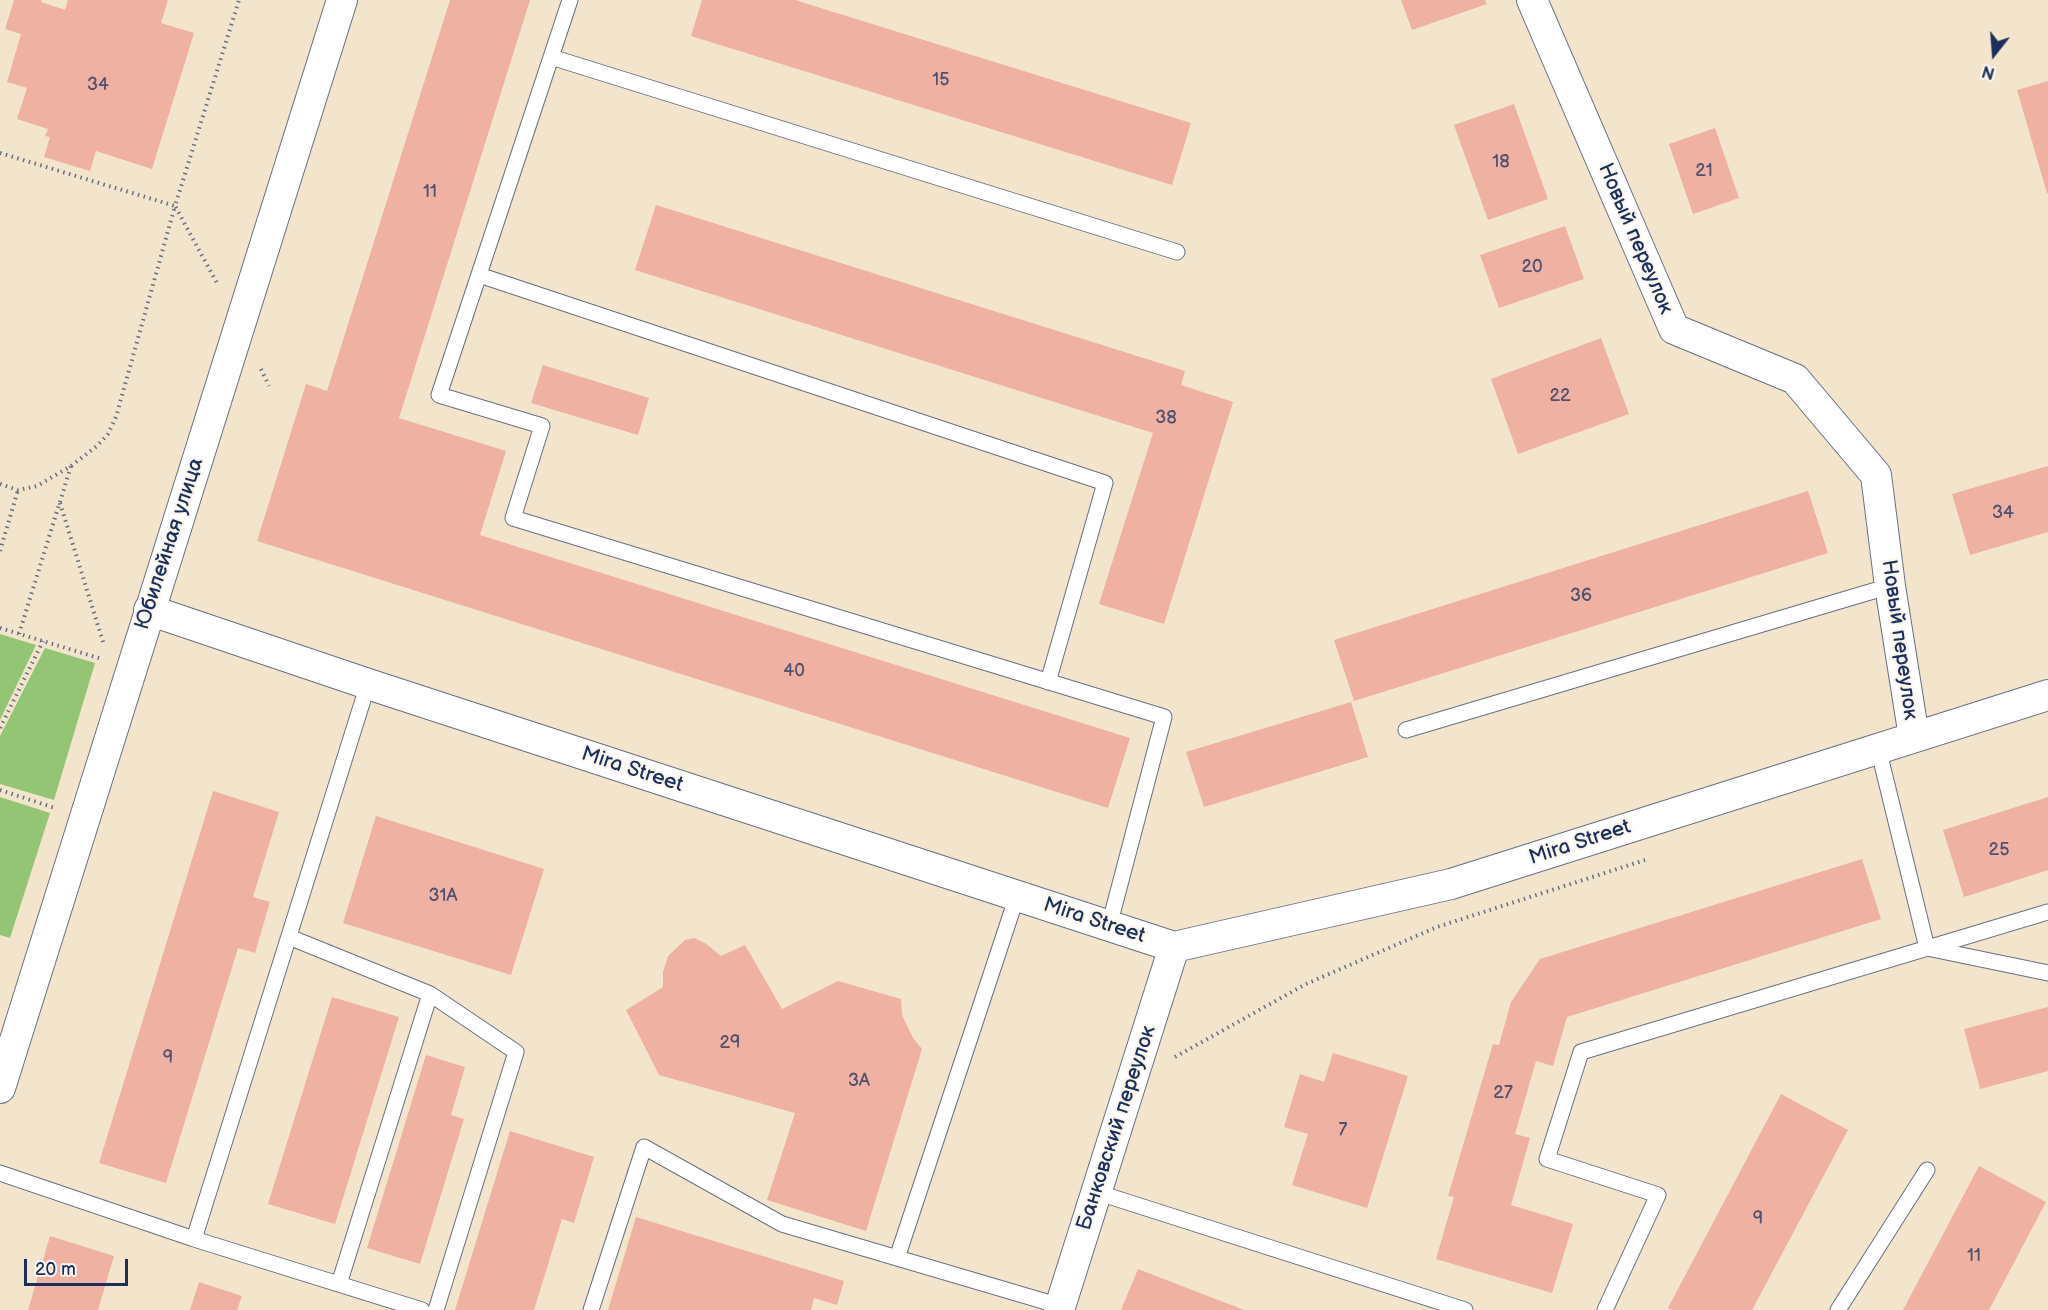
<!DOCTYPE html>
<html>
<head>
<meta charset="utf-8">
<style>
	body { margin:0 }
	#map { position:relative; width:2048px; height:1310px; overflow:hidden; background:#f3e5cb; font-family:"Balsamiq Sans",sans-serif }
	canvas { display:block }
	.north { position:absolute; left:1964px; top:24px; width:60px; height:60px; -webkit-text-stroke:4px #fbf7ec; paint-order:stroke; rotate:197deg; font-size:16px; font-weight:700; line-height:24px; text-align:center; color:#1b2f5e }
	.north::after { content:''; display:block; margin:auto; width:21px; height:27px; background:#1b2f5e; clip-path:polygon(50% 0,100% 100%,50% 72%,0 100%) }
	.scale { position:absolute; left:24px; top:1259px; width:104px; height:27px; box-sizing:border-box; border:3px solid #1b2f5e; border-top:0; padding-left:8px; font-size:18px; line-height:21px; white-space:nowrap; color:#1b2f5e; -webkit-text-stroke:4px #fbf7ec; paint-order:stroke }
</style>
</head>
<body>
<div id="map">
<canvas width="2048" height="1310"></canvas>
<div class="north">N</div>
<div class="scale">20 m</div>
</div>
<script>
const c = document.querySelector('canvas').getContext('2d');
c.lineJoin = 'round';
function paint(path, color) { c.fillStyle = color; c.fill(path, 'evenodd'); }
const shape = rows => new Path2D(rows.map(r => 'M' + r).join(''));
function trace(path, color, width, dash) { c.strokeStyle = color; c.lineWidth = width; c.lineCap = dash ? 'butt' : 'round'; c.setLineDash(dash || []); c.stroke(path); }
function label(font, color, halo, rows, align = 'center') {
  c.font = font + ' "Balsamiq Sans",sans-serif'; c.lineWidth = 4.5; c.setLineDash([]); c.textBaseline = 'middle'; c.strokeStyle = halo; c.fillStyle = color; for (const [text, x, y, turn = 0] of rows) {
    c.save(); c.translate(x, y); c.rotate((+turn || 0) * Math.PI / 180); c.textAlign = isNaN(turn) ? turn : align; if (halo) c.strokeText(text, 0, 0); c.fillText(text, 0, 0); c.restore();
  }
}
paint(shape([
	[0,634,36,645,0,720],
	[45,648,95,663,54,800,0,784,0,736],
	[0,797,50,813,10,938,0,935]
]), '#93c575');
paint(shape([
	[14,0,42,0,41,2,65,10,68,0,168,0,161,23,194,33,152,169,96,151,90,171,44,157,50,137,45,136,48,129,17,119,27,88,7,82,21,34,5,29],
	[450,0,530,0,399,418,506,451,480,535,1130,738,1108,808,257,541,306,384,327,391],
	[702,0,795,0,1191,123,1172,185,691,36],
	[1401,0,1485,0,1487,4,1412,30],
	[2048,81,2048,193,2047,193,2017,90],
	[1514,104,1548,199,1488,220,1454,125],
	[1715,128,1739,198,1693,214,1669,144],
	[656,205,1185,371,1181,385,1233,402,1164,624,1099,604,1153,433,635,270],
	[1565,226,1584,279,1499,308,1480,255],
	[1601,338,1629,414,1518,454,1491,379],
	[543,365,649,398,638,435,531,403],
	[2048,466,2048,532,1970,555,1952,494],
	[1808,491,1828,553,1354,701,1334,640],
	[1351,702,1368,757,1204,807,1186,752],
	[213,791,279,812,253,897,270,902,255,953,238,948,166,1183,99,1163],
	[2048,797,2048,870,1964,897,1943,830],
	[376,816,544,869,511,975,343,923],
	[1862,859,1881,919,1567,1017,1553,1066,1536,1061,1515,1134,1530,1138,1511,1205,1573,1224,1552,1293,1436,1259,1454,1197,1448,1196,1493,1044,1499,1045,1511,1002,1540,959],
	[694,938,705,943,721,956,745,945,782,1009,838,981,901,999,902,1015,913,1038,922,1049,866,1231,767,1200,795,1113,659,1075,626,1010,663,987,663,972,668,956,685,940],
	[332,997,399,1017,335,1224,268,1204],
	[2048,1007,2048,1071,1980,1089,1964,1029],
	[1333,1053,1408,1076,1367,1208,1292,1185,1308,1134,1284,1127,1300,1074,1324,1082],
	[426,1055,465,1067,451,1115,464,1119,420,1264,367,1248],
	[1781,1094,1848,1130,1752,1310,1672,1310,1668,1308],
	[510,1131,594,1157,574,1223,562,1219,534,1310,455,1310],
	[1979,1166,2046,1202,1989,1310,1903,1310],
	[636,1217,844,1281,837,1305,814,1298,811,1310,608,1310],
	[50,1236,114,1256,98,1310,28,1310],
	[1138,1269,1244,1310,1121,1310],
	[199,1282,242,1296,237,1310,190,1310]
]), '#eeb1a2');
const lane = shape([
	[570,0,439,395,542,426,513,518,1164,717,1109,926],
	[551,57,1177,252],
	[479,275,1105,483,1048,682],
	[1406,730,1890,586],
	[1878,748,1927,948,2048,973],
	[289,937,430,994,516,1052,436,1310],
	[0,1173,194,1239,422,1310],
	[1096,1192,1465,1310],
	[194,1239,368,684],
	[897,1258,1017,896],
	[339,1284,430,994],
	[591,1310,644,1147,782,1224,1060,1306],
	[1605,1310,1658,1195,1547,1159,1581,1052,2048,912],
	[1838,1310,1927,1170]
]);
const street = shape([
	[1532,0,1674,329,1795,379,1876,475,1890,586,1914,737],
	[149,610,368,684,1174,947,1451,884,2048,695],
	[0,1088,342,0],
	[1059,1310,1174,947]
]);
trace(lane, '#676f84', 17);
trace(street, '#676f84', 32);
trace(shape([
	[0,153,175,206,239,0],
	[261,369,269,386],
	[0,484,18,490,37,486,71,466,97,446,108,434,116,417,175,206,218,285],
	[60,503,104,645],
	[0,551,18,490],
	[0,628,102,659],
	[19,634,71,466],
	[0,728,43,641],
	[0,790,55,808],
	[1175,1057,1306,984,1437,927,1645,860]
]), '#676f84', 4, [1.5, 4.5]);
trace(lane, '#fff', 15);
trace(street, '#fff', 30);
label('18px', '#50506f', null, [
	["15",941,80],
	["34",98,85],
	["18",1501,162],
	["21",1704,171],
	["11",430,192],
	["20",1532,267],
	["22",1560,396],
	["38",1166,418],
	["34",2003,513],
	["36",1581,596],
	["40",794,671],
	["25",1999,850],
	["31А",443,896],
	["29",730,1043],
	["9",168,1058],
	["3А",859,1081],
	["27",1503,1093],
	["7",1343,1130],
	["9",1758,1219],
	["11",1974,1256]
]);
label('21px', '#1b2f5e', '#fbf7ec', [
	["Новый переулок",1635,239,67],
	["Юбилейная улица",170,544,-72],
	["Новый переулок",1899,640,82],
	["Mira Street",632,770,18],
	["Mira Street",1580,843,-18],
	["Mira Street",1094,921,18],
	["Банковский переулок",1117,1128,-72]
]);
</script>
</body>
</html>
